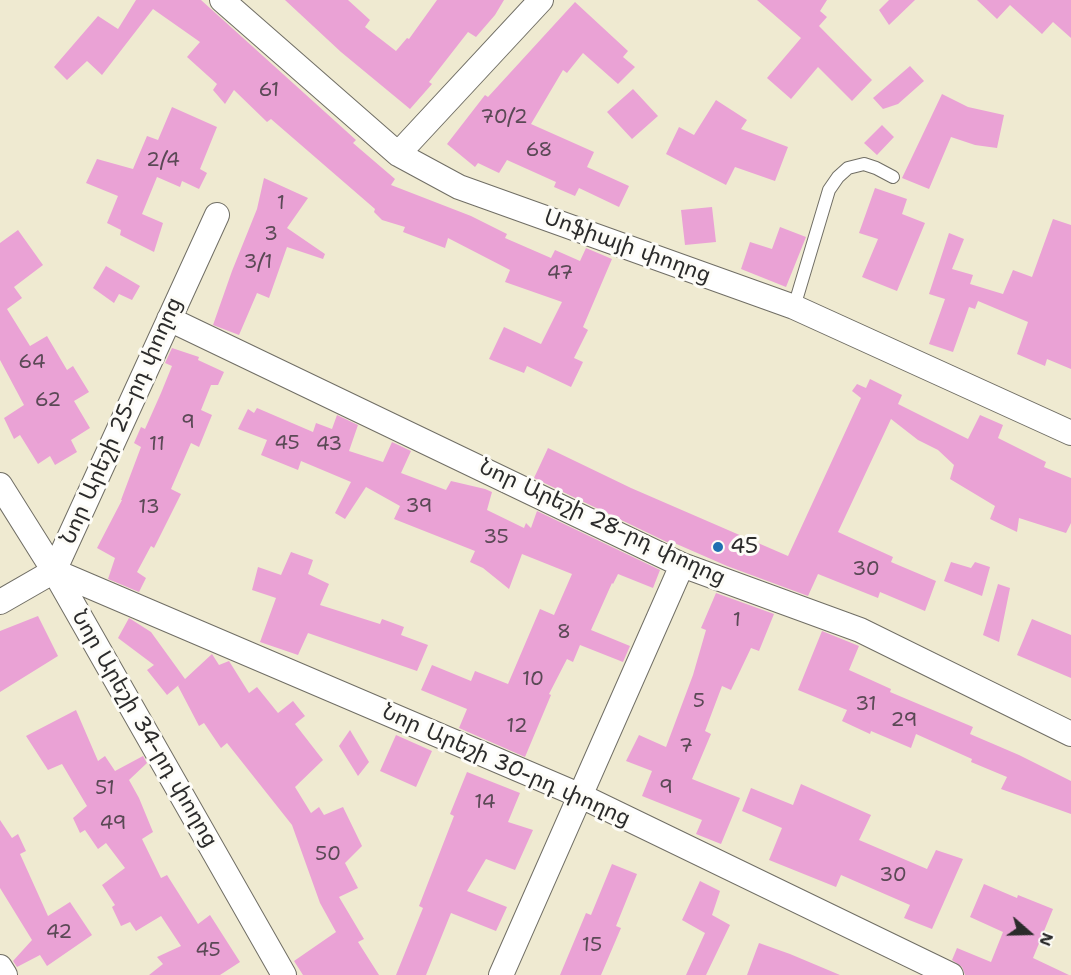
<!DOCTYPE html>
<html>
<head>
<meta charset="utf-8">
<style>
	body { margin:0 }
	#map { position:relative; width:1071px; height:975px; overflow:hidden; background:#efead1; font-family:"Shantell Sans",sans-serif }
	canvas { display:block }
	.north { position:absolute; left:999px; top:903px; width:60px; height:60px; -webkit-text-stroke:4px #fdfcf7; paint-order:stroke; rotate:110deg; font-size:16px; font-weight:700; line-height:24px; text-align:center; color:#2b2b2b }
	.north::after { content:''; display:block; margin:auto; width:21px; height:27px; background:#2b2b2b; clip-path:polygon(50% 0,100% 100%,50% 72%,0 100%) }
</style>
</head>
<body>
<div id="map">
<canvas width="1071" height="975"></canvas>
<div class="north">N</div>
</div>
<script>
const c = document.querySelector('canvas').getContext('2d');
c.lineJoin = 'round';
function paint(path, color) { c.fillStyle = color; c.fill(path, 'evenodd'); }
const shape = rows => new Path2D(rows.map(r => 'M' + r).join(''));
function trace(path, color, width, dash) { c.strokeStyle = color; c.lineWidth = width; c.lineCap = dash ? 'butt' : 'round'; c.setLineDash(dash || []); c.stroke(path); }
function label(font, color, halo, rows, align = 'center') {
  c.font = font + ' "Shantell Sans","Noto Sans Armenian",sans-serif'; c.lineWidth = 6; c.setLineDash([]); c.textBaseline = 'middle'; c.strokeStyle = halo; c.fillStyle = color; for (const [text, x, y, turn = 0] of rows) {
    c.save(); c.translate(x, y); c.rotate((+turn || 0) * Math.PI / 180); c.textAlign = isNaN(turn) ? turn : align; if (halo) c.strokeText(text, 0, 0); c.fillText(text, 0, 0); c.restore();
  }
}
paint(shape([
	[136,0,201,0,356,140,353,143,395,179,391,185,471,216,507,234,505,238,551,258,555,250,580,261,586,248,612,259,583,327,588,330,574,358,583,362,571,387,527,366,524,373,489,359,504,327,541,344,562,302,505,282,510,270,448,238,445,248,403,232,405,227,382,220,374,212,375,209,271,119,267,122,234,90,225,104,213,90,217,84,187,57,200,42,153,9,102,75,87,61,67,80,54,67,98,16,118,29],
	[285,0,348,0,370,20,365,27,396,51,407,38,409,39,437,0,504,0,495,15,476,37,468,32,429,82,432,84,410,109,341,52],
	[757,0,827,0,820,11,827,17,819,26,872,80,852,101,818,67,791,99,767,78,801,38],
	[889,0,915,0,889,25,879,10],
	[977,0,1071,0,1071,38,1053,22,1042,34,1010,5,997,19],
	[575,2,628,51,623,57,635,67,618,84,583,53,567,73,563,70,531,124,594,152,587,167,629,186,619,207,579,188,575,196,554,187,556,182,507,160,499,173,478,163,475,167,447,144,485,95,488,97],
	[910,66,924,81,898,104,883,109,873,98],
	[633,89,658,116,632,139,607,112],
	[942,94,968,107,1004,115,997,148,975,145,951,137,929,189,902,178],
	[716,100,747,120,741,129,788,147,775,181,735,167,726,185,666,154,679,127,694,135],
	[172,107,217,127,200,169,207,173,199,189,182,181,180,187,157,177,142,214,163,223,154,252,120,235,121,230,107,223,118,196,86,183,97,159,133,169,147,136,158,140],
	[882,125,894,137,877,155,864,143],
	[264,178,308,198,287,228,325,254,323,259,287,247,269,298,257,293,239,335,213,325,232,271,257,209],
	[875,188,907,199,902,214,925,223,897,291,862,277,878,239,859,233],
	[712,207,716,242,685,245,681,210],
	[1053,219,1071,225,1071,369,1047,359,1045,366,1017,354,1028,322,978,301,975,309,969,307,953,352,929,344,945,299,929,294,949,233,964,239,952,269,973,275,970,284,1003,294,1013,270,1032,277],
	[780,227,806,237,786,287,741,269,750,242,772,249],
	[18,230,43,265,14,287,22,298,7,309,30,346,47,336,67,370,73,366,89,392,74,401,90,428,71,440,77,452,55,465,50,456,38,464,20,435,14,439,4,418,24,405,0,360,0,243],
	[106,266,140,286,132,300,119,294,114,303,93,288],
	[172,348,199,357,198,360,224,372,218,385,211,385,201,410,212,415,199,447,191,443,171,489,181,494,154,548,151,546,137,572,146,578,139,592,108,579,115,558,97,548,122,500,121,500,141,447,134,443,141,427,145,429,161,393,172,366,165,363],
	[870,379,902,395,898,404,968,439,980,415,1003,425,998,438,1046,462,1044,467,1071,478,1071,523,1066,533,1019,518,1017,532,990,519,995,506,950,479,954,465,938,450,918,440,891,419,838,532,893,557,891,562,936,581,925,611,880,592,878,598,818,574,808,596,727,566,672,542,671,544,534,478,548,448,631,488,788,556,861,398,852,391,857,384,866,388],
	[257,408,313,432,316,423,332,429,337,415,358,425,349,451,383,462,392,442,411,451,401,473,446,490,451,481,485,489,492,492,487,510,524,528,526,523,531,528,537,511,660,570,653,588,618,574,613,584,612,583,591,630,630,646,623,662,580,645,573,662,567,659,549,694,551,695,525,757,459,728,467,709,421,690,432,665,471,681,475,671,508,684,540,609,554,615,572,574,522,554,509,589,483,568,470,562,475,551,394,519,400,506,366,487,345,519,335,513,351,482,301,461,298,470,261,455,267,440,238,429,248,409,254,413],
	[291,552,313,560,308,574,329,584,320,605,380,624,382,619,404,627,401,635,428,645,417,671,308,633,298,655,260,642,276,598,252,590,258,567,281,575],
	[951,562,971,568,975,562,990,567,982,596,944,581],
	[998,584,1010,588,999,642,983,635],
	[716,593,774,614,759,651,751,648,731,690,722,686,705,731,711,734,692,779,740,798,721,844,696,834,702,820,642,796,652,771,626,761,639,735,666,747,693,675,706,630,701,628],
	[38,616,58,656,0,692,0,631],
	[129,618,151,632,185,679,212,654,219,665,229,661,249,693,257,687,278,713,293,701,305,716,295,724,323,760,295,787,311,813,319,807,324,815,343,807,362,846,345,863,358,888,339,897,364,939,358,942,379,975,303,975,294,961,336,932,320,903,292,825,227,743,221,748,204,723,199,726,178,686,180,684,167,695,147,670,154,665,118,638],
	[1032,619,1071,635,1071,678,1017,655],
	[822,631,859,646,849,670,891,689,890,692,973,727,970,734,1019,755,1071,781,1071,814,1001,789,1007,777,971,762,972,759,916,734,911,748,871,731,870,734,842,721,847,710,798,690],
	[76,710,98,761,105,756,115,771,143,756,147,763,129,780,139,798,153,832,142,839,161,878,167,875,198,924,210,915,240,962,220,975,149,975,163,964,157,957,181,946,161,916,136,931,130,922,121,926,112,907,115,905,102,885,125,868,106,843,98,849,85,830,80,833,73,818,87,806,62,764,48,770,26,736],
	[350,730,369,762,358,776,339,746],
	[396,735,432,751,416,787,380,771],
	[467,772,520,793,508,822,533,830,515,870,486,859,467,891,507,907,496,931,451,913,426,975,396,975,423,908,419,906,454,816,450,814],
	[801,784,871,815,859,840,927,869,936,850,963,859,932,929,904,918,910,905,841,875,836,887,769,860,782,828,742,811,751,788,793,805],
	[0,820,12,838,18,834,26,851,20,854,48,916,70,902,92,935,47,966,40,955,17,967,13,961,32,940,0,888],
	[612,864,637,874,616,926,621,928,601,975,560,975,586,913,591,915],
	[700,881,720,891,712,915,730,925,706,975,686,975,705,933,682,920],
	[984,884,1017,898,1018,895,1053,909,1033,958,1069,975,965,975,962,967,952,960,957,948,991,962,1003,932,970,917],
	[759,943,790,954,840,975,747,975]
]), '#eaa2d5');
const lane = shape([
	[794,307,829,190,838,177,848,168,864,164,876,168,893,177]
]);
const street = shape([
	[222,0,398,154,459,187,794,307,1071,433],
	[398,154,541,0],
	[169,319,682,565,860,630,1071,734],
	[0,485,54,571,284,975],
	[54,571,581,796,951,975],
	[0,602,54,571,217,215],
	[0,967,5,975],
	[501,975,682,565]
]);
trace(lane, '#706e65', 14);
trace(street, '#706e65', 26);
trace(lane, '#fff', 12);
trace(street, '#fff', 24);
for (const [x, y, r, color] of [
	[718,547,6,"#1f6fb2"]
]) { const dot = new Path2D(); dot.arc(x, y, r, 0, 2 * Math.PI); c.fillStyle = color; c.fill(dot); trace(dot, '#fdfcf7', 2); }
label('20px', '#5b4956', null, [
	["61",269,91],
	["70/2",504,118],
	["68",539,151],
	["2/4",163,161],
	["1",281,204],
	["3",271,235],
	["3/1",258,263],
	["47",560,274],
	["64",32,363],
	["62",48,401],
	["9",188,423],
	["45",287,444],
	["11",157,445],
	["43",329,445],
	["39",419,507],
	["13",149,508],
	["35",496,538],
	["30",866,570],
	["1",737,621],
	["8",564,633],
	["10",533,680],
	["5",699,702],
	["31",866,705],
	["29",904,721],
	["12",517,727],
	["7",686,747],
	["9",666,788],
	["51",105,789],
	["14",485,803],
	["49",113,824],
	["50",328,855],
	["30",893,876],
	["42",59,933],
	["15",592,946],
	["45",208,951]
]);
label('22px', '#2b2b2b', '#fdfcf7', [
	["Սոֆիայի փողոց",627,247,20],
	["Նոր Արեշի 25-րդ փողոց",122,421,-66],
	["Նոր Արեշի 28-րդ փողոց",602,523,25],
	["Նոր Արեշի 34-րդ փողոց",144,729,60],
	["Նոր Արեշի 30-րդ փողոց",506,766,24]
]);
label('22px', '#2b2b2b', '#fdfcf7', [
	["45",730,547]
], 'left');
</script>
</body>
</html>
